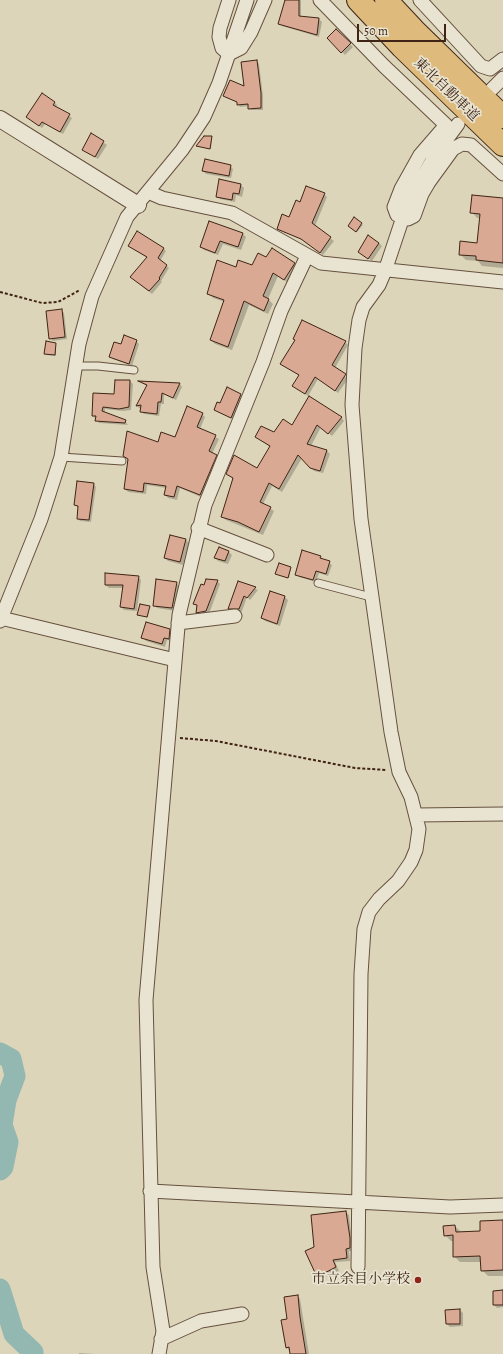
<!DOCTYPE html>
<html>
<head>
<meta charset="utf-8">
<style>
	body { margin:0 }
	#map { position:relative; width:503px; height:1354px; overflow:hidden; background:#ddd5b9; font-family:Alegreya,serif }
	canvas { display:block }
	.scale { position:absolute; left:357px; top:24px; width:89px; height:18px; box-sizing:border-box; border:2px solid #3f2415; border-top:0; padding-left:5px; font-size:12px; line-height:14px; white-space:nowrap; color:#3f2415; -webkit-text-stroke:3px #e9e4d2; paint-order:stroke }
</style>
</head>
<body>
<div id="map">
<canvas width="503" height="1354"></canvas>
<div class="scale">50 m</div>
</div>
<script>
const c = document.querySelector('canvas').getContext('2d');
c.lineJoin = 'round';
function paint(path, color) { c.fillStyle = color; c.fill(path, 'evenodd'); }
const shape = rows => new Path2D(rows.map(r => 'M' + r).join(''));
function trace(path, color, width, dash) { c.strokeStyle = color; c.lineWidth = width; c.lineCap = dash ? 'butt' : 'round'; c.setLineDash(dash || []); c.stroke(path); }
function label(font, color, halo, rows, align = 'center') {
  c.font = font + ' Alegreya,"Noto Serif JP",serif'; c.lineWidth = 3.5; c.setLineDash([]); c.textBaseline = 'middle'; c.strokeStyle = halo; c.fillStyle = color; for (const [text, x, y, turn = 0] of rows) {
    c.save(); c.translate(x, y); c.rotate((+turn || 0) * Math.PI / 180); c.textAlign = isNaN(turn) ? turn : align; if (halo) c.strokeText(text, 0, 0); c.fillText(text, 0, 0); c.restore();
  }
}
paint(shape([
	[285,0,301,0,301,17,319,19,322,22,319,37,282,26,279,24],
	[336,30,353,47,345,55,328,38],
	[257,61,259,64,263,96,263,110,251,110,249,106,240,107,238,103,224,96,245,88],
	[54,102,57,105,56,107,72,118,63,134,45,124,42,128,31,120],
	[92,135,107,145,98,159,83,149],
	[212,137,211,149,197,146],
	[230,166,233,169,231,178,206,174,203,171],
	[241,185,244,188,242,197,236,195,235,202,220,199,217,196],
	[324,194,327,197,315,226,334,241,323,255,305,241,281,231,278,229,289,218,300,203],
	[503,199,503,268,482,266,478,261,466,260,460,254,478,244,481,218,477,218,472,212],
	[210,222,243,234,246,237,241,250,223,244,218,255,204,250,201,247],
	[361,224,363,225,357,232,350,227],
	[379,243,382,246,372,261,359,252],
	[132,248,163,248,166,251,160,261,169,268,161,281,162,282,152,294,134,280,147,258],
	[266,258,294,264,298,268,288,283,278,276,268,299,273,304,268,314,249,305,232,350,215,344,211,340,225,302,213,298,209,294,236,269,253,266],
	[61,310,64,313,67,339,53,341,50,338],
	[136,341,139,344,132,366,113,359,110,356,122,345],
	[345,342,348,345,335,368,348,379,338,393,318,379,308,396,293,386,300,376,284,366],
	[56,344,56,356,46,355,45,354],
	[116,381,130,381,133,384,131,410,123,411,105,409,105,413,125,421,128,425,99,423,93,416,115,395],
	[140,382,180,384,182,387,176,400,164,394,164,404,161,404,159,416,144,414,141,411,142,408,139,408,137,406,147,386],
	[228,389,244,398,234,420,215,410,220,404],
	[202,414,205,417,200,429,219,439,212,454,219,458,203,498,180,488,177,500,168,498,165,495,166,488,147,485,146,494,128,492,125,489,129,460,124,456,175,438],
	[341,417,344,421,332,436,321,427,311,446,327,451,330,454,323,473,314,471,302,458,282,492,272,486,263,504,274,511,263,535,226,520,222,517,234,479,227,474,257,469,270,447,257,437,274,433,292,426],
	[94,484,96,487,91,522,80,521,78,518,79,508,75,505],
	[171,536,186,540,189,543,183,565,168,561,165,558],
	[229,552,232,555,228,564,218,561,215,558],
	[320,557,332,565,328,576,319,573,316,582,299,577,296,574],
	[291,568,289,578,277,574],
	[138,577,141,580,137,611,124,610,121,607,123,588,109,588,106,585],
	[217,581,220,584,209,614,199,615,196,612,198,607,195,603,204,586],
	[239,582,258,590,250,600,247,597,242,611,232,611,229,609],
	[176,583,179,586,175,611,157,608,154,605],
	[271,592,285,597,288,600,280,626,265,621,262,618],
	[149,607,148,618,138,614],
	[169,629,172,632,172,641,167,640,165,647,146,641,143,638],
	[346,1212,349,1215,353,1251,349,1251,350,1261,335,1262,339,1271,321,1279,318,1276,315,1247],
	[503,1221,503,1276,488,1276,482,1270,481,1262,460,1262,454,1256,454,1241,451,1241,445,1235,455,1226,461,1232,481,1232],
	[503,1291,503,1307,497,1308,494,1305],
	[297,1296,300,1299,309,1354,291,1354,287,1347,288,1320],
	[460,1310,463,1313,463,1326,450,1327,447,1324],
	[79,1353,95,1354,96,1354,79,1354]
]), '#0003');
trace(shape([
	[0,1053,11,1059,15,1076,6,1100,2,1125,8,1142,3,1167,0,1170],
	[0,1289,14,1334,33,1352,33,1354]
]), '#93b8b1', 21);
const building = shape([
	[285,0,299,0,299,16,319,18,317,35,278,24,285,0],
	[336,29,351,43,341,53,327,38,336,29],
	[257,60,261,93,261,108,248,109,248,104,237,105,237,102,223,96,230,80,244,86,241,62,257,60],
	[42,93,55,102,53,105,70,114,60,132,42,122,39,126,26,117,42,93],
	[91,133,104,141,95,157,82,150,91,133],
	[204,136,212,136,210,149,196,146,204,136],
	[205,159,231,165,229,176,202,171,205,159],
	[219,179,241,184,239,194,233,193,232,200,216,197,219,179],
	[306,186,325,193,312,223,331,237,320,253,301,239,277,229,282,214,289,217,296,200,300,202,306,186],
	[472,195,503,198,503,263,476,260,476,256,459,255,460,241,477,243,480,214,470,213,472,195],
	[354,217,362,223,356,232,348,226,354,217],
	[209,221,243,233,238,247,220,241,215,253,200,247,209,221],
	[137,231,164,248,158,258,167,265,159,278,160,279,149,291,130,277,147,257,128,246,137,231],
	[368,235,379,243,368,259,358,252,368,235],
	[272,248,295,263,284,280,273,273,263,296,269,299,264,311,244,301,228,347,210,340,224,300,207,294,217,260,236,267,238,260,252,265,258,253,266,257,272,248],
	[62,309,65,337,49,339,46,311,62,309],
	[302,320,346,341,332,365,346,374,335,391,315,377,305,394,292,386,299,375,280,364,295,340,293,339,302,320],
	[124,335,137,340,129,364,109,357,114,342,121,344,124,335],
	[46,341,56,343,55,355,44,354,46,341],
	[115,380,130,380,129,407,119,409,103,407,102,411,126,420,125,423,95,421,96,416,92,416,93,393,114,394,115,380],
	[138,381,180,383,173,398,162,393,161,402,158,402,157,414,140,412,141,405,136,406,147,385,138,381],
	[227,387,241,394,231,418,214,410,217,402,220,403,227,387],
	[309,396,342,417,328,434,317,425,307,444,327,450,320,471,310,468,298,455,279,489,269,483,260,502,271,507,259,532,238,522,221,517,233,478,226,474,234,455,257,468,270,446,255,437,261,426,274,432,283,419,292,425,309,396],
	[187,406,203,413,197,427,216,435,209,451,217,455,200,495,177,486,174,497,164,495,166,486,144,483,143,492,124,489,128,459,123,456,127,431,158,442,161,432,175,437,187,406],
	[77,481,94,483,89,520,77,519,78,506,74,505,77,481],
	[170,535,186,539,180,562,164,558,170,535],
	[219,547,229,551,225,561,214,558,219,547],
	[302,550,321,556,320,558,330,561,326,574,316,571,313,580,295,575,302,550],
	[279,563,291,567,288,578,275,574,279,563],
	[105,573,139,576,134,609,120,607,123,585,105,585,105,573],
	[156,579,177,582,172,608,153,606,156,579],
	[206,579,218,580,206,611,196,613,197,605,193,604,201,584,204,585,206,579],
	[238,581,256,587,247,598,244,596,239,609,228,609,238,581],
	[270,591,285,596,277,624,261,618,270,591],
	[140,604,150,606,147,617,137,615,140,604],
	[146,622,170,629,169,639,164,638,162,644,141,638,146,622],
	[346,1211,350,1238,350,1248,346,1249,347,1258,333,1260,336,1267,317,1277,305,1251,314,1247,311,1215,346,1211],
	[503,1220,503,1270,481,1271,480,1256,453,1257,453,1235,444,1236,443,1226,455,1225,456,1232,480,1231,480,1221,503,1220],
	[503,1290,503,1305,493,1305,493,1291,503,1290],
	[298,1295,300,1317,306,1354,290,1354,289,1347,286,1348,281,1320,287,1319,284,1297,298,1295],
	[460,1309,460,1324,446,1324,445,1310,460,1309]
]);
paint(building, '#d9a993');
trace(building, '#3f2415', 1);
const service = shape([
	[76,366,98,366,134,370],
	[61,457,122,461],
	[318,583,371,597]
]);
const minor = shape([
	[229,0,220,28,219,37,222,48,229,54,241,48,251,32,265,0],
	[320,0,384,66,446,125,420,155,401,189,394,207,397,215,408,219,414,216,422,194,429,182,453,149,462,144,471,145,503,174],
	[420,0,481,66,490,69,503,59],
	[492,89,503,78],
	[148,192,162,198,232,213,321,263,503,282],
	[198,528,267,555],
	[1,618,175,660],
	[0,621,41,519,61,457,79,344,92,296,127,217,182,150,204,117,219,83,247,0],
	[178,623,235,616],
	[416,815,503,814],
	[150,1191,450,1207,503,1205],
	[358,1267,361,974,364,929,369,912,379,899,398,881,411,862,416,850,419,829,411,797,399,772,391,732,361,519,352,405,355,348,359,320,363,307,379,285,385,271,408,202,436,154,458,124],
	[161,1339,201,1321,242,1314],
	[159,1354,163,1331,153,1267,146,1000,179,615,205,505,263,362,281,311,307,256]
]);
const tertiary = shape([
	[0,119,138,205]
]);
const motorway = shape([
	[358,0,402,47,503,145],
	[386,0,414,30,503,117]
]);
trace(service, '#66503e', 9);
trace(minor, '#66503e', 15);
trace(tertiary, '#66503e', 18);
trace(motorway, '#3f2415', 24);
trace(shape([
	[0,292,42,303,58,302,80,290],
	[180,738,216,741,355,768,387,770]
]), '#3f2415', 2, [3, 2]);
trace(service, '#e9e4d2', 7);
trace(minor, '#e9e4d2', 13);
trace(tertiary, '#e9e4d2', 16);
trace(motorway, '#deba7c', 22);
for (const [x, y, r, color] of [
	[418,1280,4,"#8f2418"]
]) { const dot = new Path2D(); dot.arc(x, y, r, 0, 2 * Math.PI); c.fillStyle = color; c.fill(dot); trace(dot, '#e9e4d2', 1.5); }
label('14px', '#3f2415', '#e9e4d2', [
	["東北自動車道",446,90,44]
]);
label('14px', '#3f2415', '#e9e4d2', [
	["市立余目小学校",410,1280]
], 'right');
</script>
</body>
</html>
